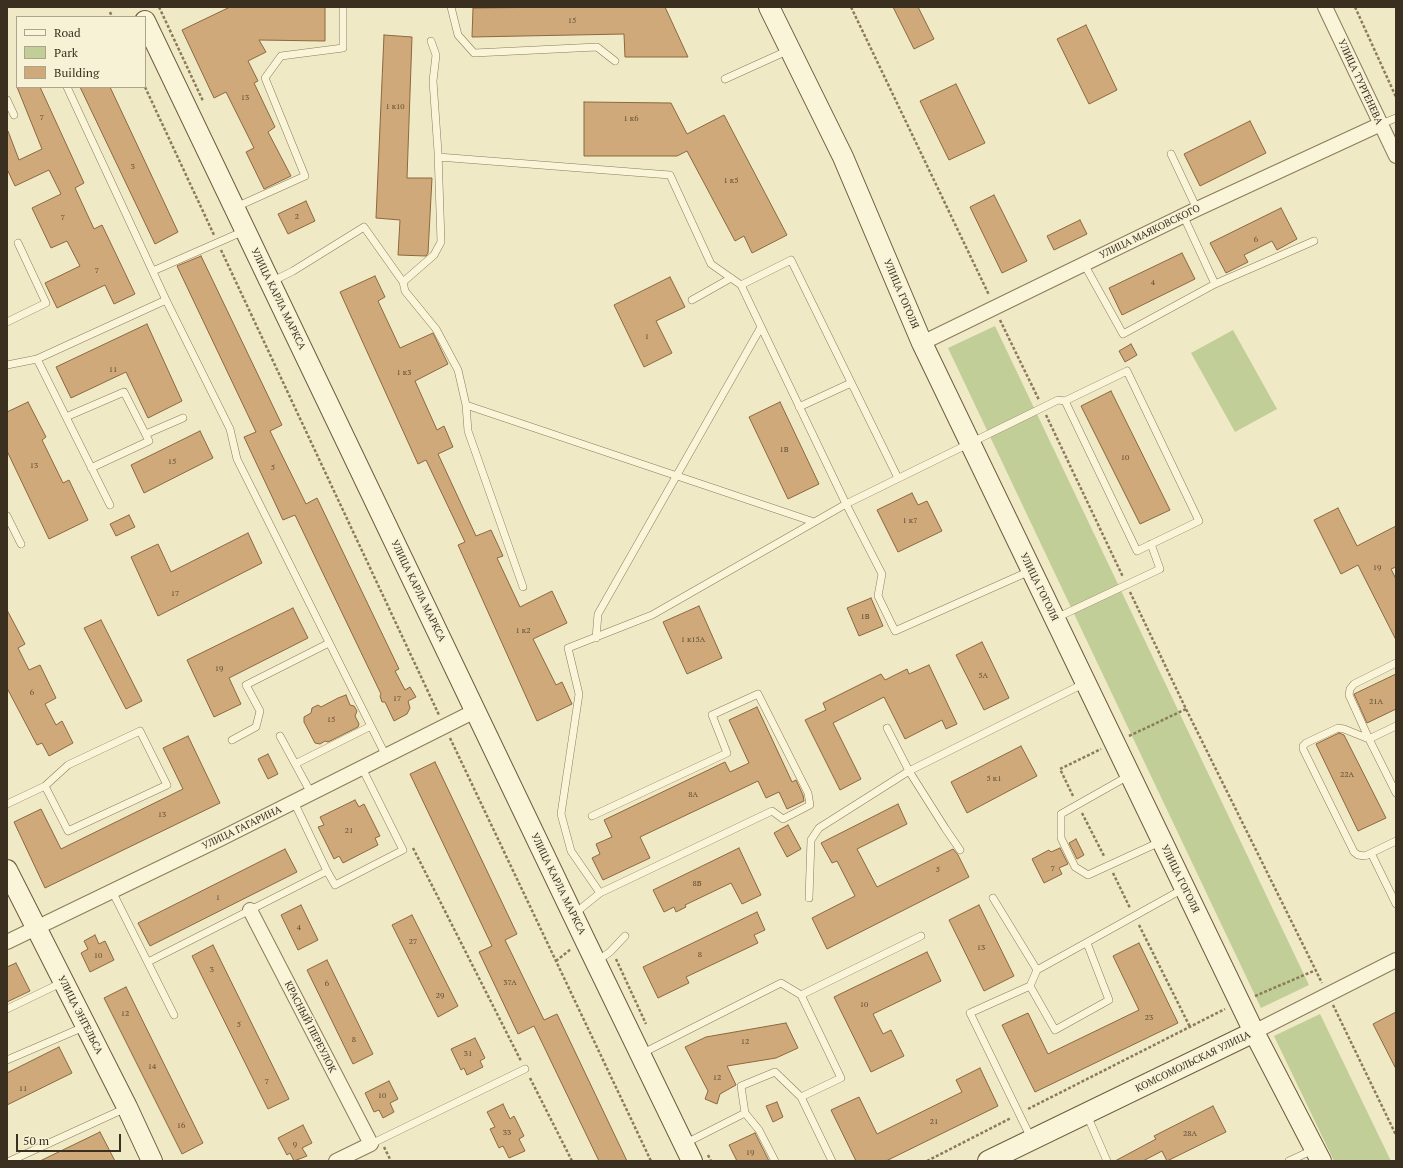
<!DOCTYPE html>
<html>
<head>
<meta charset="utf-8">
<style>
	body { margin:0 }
	#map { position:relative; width:1403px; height:1168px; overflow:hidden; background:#f0e9c5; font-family:"PT Serif",serif }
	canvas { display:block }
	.frame { position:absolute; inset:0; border:8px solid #3b301f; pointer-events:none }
	.legend { position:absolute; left:16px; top:16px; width:130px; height:72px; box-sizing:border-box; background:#f7f1d5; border:1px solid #aca48c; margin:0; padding:5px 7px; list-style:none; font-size:12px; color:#3b301f }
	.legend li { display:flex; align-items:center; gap:8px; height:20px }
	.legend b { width:20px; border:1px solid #aca48c }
	.scale { position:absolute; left:16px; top:1134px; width:105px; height:18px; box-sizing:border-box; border:2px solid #3b301f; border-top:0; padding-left:5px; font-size:12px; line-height:14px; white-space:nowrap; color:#3b301f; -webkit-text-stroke:3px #f7f1d5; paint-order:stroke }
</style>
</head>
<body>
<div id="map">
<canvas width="1403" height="1168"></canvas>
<div class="frame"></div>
<ul class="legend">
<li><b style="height:5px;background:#faf4d9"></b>Road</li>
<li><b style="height:11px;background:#c1ce98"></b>Park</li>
<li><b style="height:11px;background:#cfa97a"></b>Building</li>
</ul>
<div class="scale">50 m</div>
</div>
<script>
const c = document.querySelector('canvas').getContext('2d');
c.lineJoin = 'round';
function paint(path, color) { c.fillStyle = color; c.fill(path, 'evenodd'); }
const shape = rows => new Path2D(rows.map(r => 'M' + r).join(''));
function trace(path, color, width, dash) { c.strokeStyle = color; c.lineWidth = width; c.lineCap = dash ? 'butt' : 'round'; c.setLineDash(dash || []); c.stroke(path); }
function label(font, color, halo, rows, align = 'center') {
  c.font = font + ' "PT Serif",serif'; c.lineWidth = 3.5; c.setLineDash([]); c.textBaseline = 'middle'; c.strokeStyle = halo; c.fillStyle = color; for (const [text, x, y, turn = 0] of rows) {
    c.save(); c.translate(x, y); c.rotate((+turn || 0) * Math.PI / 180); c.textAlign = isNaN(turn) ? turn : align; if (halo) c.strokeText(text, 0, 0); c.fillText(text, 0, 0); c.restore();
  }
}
paint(shape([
	[995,326,1309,985,1261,1008,948,348],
	[1233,330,1277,409,1235,432,1191,353],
	[1320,1014,1391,1161,1334,1161,1274,1036]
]), '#c1ce98');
const building = shape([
	[230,7,325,7,325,41,259,40,266,52,248,61,258,81,254,83,275,127,268,132,291,176,264,189,246,152,254,148,226,92,214,98,182,30,230,7],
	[571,7,665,7,688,57,625,57,624,34,472,37,473,8,571,7],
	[893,7,918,7,934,39,914,49,893,7],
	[1086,25,1117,90,1089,104,1057,39,1086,25],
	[384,35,412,37,407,178,432,178,428,253,426,256,398,255,400,220,376,218,384,35],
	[956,84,985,143,949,160,920,101,956,84],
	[17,87,40,87,84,183,75,188,94,229,102,225,135,294,114,304,105,285,57,308,45,283,80,266,67,241,51,248,32,208,61,194,49,170,15,186,7,169,7,132,8,131,19,160,42,149,17,87],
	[80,87,110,87,178,232,155,244,80,87],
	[584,102,671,103,687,134,724,115,787,235,752,253,744,236,735,241,687,151,677,156,584,156,584,102],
	[1250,121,1266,153,1200,186,1184,154,1250,121],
	[994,195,1027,261,1002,273,970,207,994,195],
	[306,201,315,221,288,234,278,214,306,201],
	[1281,208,1297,239,1277,250,1272,241,1244,255,1248,262,1226,273,1210,243,1281,208],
	[1080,220,1087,234,1054,250,1047,236,1080,220],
	[1182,253,1195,279,1122,315,1109,288,1182,253],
	[201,256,282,425,270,431,306,504,317,498,399,669,395,671,405,690,410,687,416,697,408,701,410,708,407,714,394,721,385,702,382,702,380,696,381,694,295,515,283,520,244,437,256,432,177,266,201,256],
	[375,276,385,297,378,301,400,348,433,333,448,364,415,381,437,430,444,426,453,447,438,454,476,536,491,530,503,556,497,558,520,607,552,591,567,623,533,639,556,685,562,682,572,704,537,721,458,545,465,542,426,460,418,464,340,292,375,276],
	[670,277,685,307,656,321,672,353,644,367,614,305,670,277],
	[147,324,182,401,148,418,126,372,71,398,56,367,147,324],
	[1131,344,1137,355,1125,362,1119,351,1131,344],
	[1111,391,1170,510,1140,524,1081,406,1111,391],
	[28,402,46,437,42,440,63,483,69,480,88,520,49,539,7,451,7,412,28,402],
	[780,402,819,484,788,499,749,417,780,402],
	[200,431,213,458,144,493,131,465,200,431],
	[912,493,918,505,927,501,942,531,898,552,877,510,912,493],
	[1338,508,1357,546,1396,526,1396,567,1391,569,1396,579,1396,640,1358,565,1341,574,1314,520,1338,508],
	[129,515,135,527,116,536,110,524,129,515],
	[248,533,262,563,158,616,131,557,158,544,171,572,248,533],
	[871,598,883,626,859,636,847,608,871,598],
	[699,606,722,658,687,674,663,622,699,606],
	[293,608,308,638,229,678,241,704,214,717,187,660,293,608],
	[7,610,25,644,18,648,29,670,40,665,56,698,45,704,56,725,62,721,73,743,49,756,42,743,37,745,7,688,7,610],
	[101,620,142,701,126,709,84,628,101,620],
	[982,642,1009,698,984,710,956,655,982,642],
	[929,665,957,724,946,729,942,720,905,739,884,697,833,723,861,779,840,790,805,720,826,710,823,703,881,674,885,680,907,669,909,674,929,665],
	[1396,674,1396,709,1367,723,1354,694,1396,674],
	[346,695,350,705,354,706,357,711,355,716,359,724,358,727,328,742,325,741,320,744,315,743,304,722,304,717,311,713,312,708,318,705,321,707,338,698,346,695],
	[757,707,792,782,796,780,803,795,804,801,787,809,779,792,766,798,758,781,640,837,650,858,603,880,592,858,600,854,596,844,612,837,604,820,725,762,730,772,749,763,729,720,757,707],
	[1339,733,1344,735,1386,818,1358,831,1316,744,1339,733],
	[188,736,220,803,45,888,14,822,41,809,61,849,183,789,163,748,188,736],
	[1021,746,1037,776,967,813,951,782,1021,746],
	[268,754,278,774,268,779,258,759,268,754],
	[435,762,517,934,505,940,544,1020,557,1014,627,1161,599,1161,534,1026,518,1034,479,952,492,946,410,774,435,762],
	[355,800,359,807,364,804,380,836,375,838,378,845,343,863,339,856,334,859,318,827,324,825,320,817,355,800],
	[898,804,907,824,857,849,877,887,953,849,958,855,969,877,827,949,812,918,855,896,837,861,832,863,821,843,898,804],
	[788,825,801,849,787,857,774,833,788,825],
	[1076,839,1084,855,1077,859,1069,843,1076,839],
	[739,848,761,895,742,904,731,883,685,905,686,907,676,912,674,907,664,912,653,890,739,848],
	[1060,848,1068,864,1059,868,1062,874,1044,883,1032,859,1049,850,1051,852,1060,848],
	[285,849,297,872,150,946,138,923,285,849],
	[301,905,318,940,298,950,281,915,301,905],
	[979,905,1014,976,984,991,949,920,979,905],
	[757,912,765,930,754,935,758,943,686,977,689,983,658,998,643,967,757,912],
	[412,915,458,1006,438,1017,392,925,412,915],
	[95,935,99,944,105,941,114,960,90,972,81,953,88,949,84,941,95,935],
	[1139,943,1178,1023,1035,1092,1002,1025,1028,1013,1048,1054,1139,1010,1113,956,1139,943],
	[213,945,289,1099,268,1109,192,956,213,945],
	[927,952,941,981,873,1014,883,1034,891,1030,904,1056,871,1072,834,997,927,952],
	[327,960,373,1054,353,1064,307,970,327,960],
	[16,963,30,991,7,1002,7,967,16,963],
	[126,987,203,1143,182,1154,104,998,126,987],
	[1396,1012,1396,1069,1373,1024,1396,1012],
	[786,1023,798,1048,776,1058,727,1066,736,1085,720,1094,717,1104,705,1099,708,1091,685,1047,706,1037,786,1023],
	[475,1038,485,1058,480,1061,483,1067,467,1075,464,1068,461,1070,451,1049,475,1038],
	[59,1047,72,1073,7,1105,7,1073,59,1047],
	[980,1068,998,1106,886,1161,856,1161,831,1110,859,1097,877,1134,962,1092,956,1080,980,1068],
	[389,1081,398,1099,390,1103,394,1112,383,1118,379,1110,374,1112,365,1093,389,1081],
	[777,1102,783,1117,773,1122,766,1106,777,1102],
	[503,1104,510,1119,514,1116,524,1136,519,1139,525,1151,509,1158,503,1146,499,1148,490,1129,495,1127,487,1112,503,1104],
	[1213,1106,1226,1132,1167,1161,1162,1151,1143,1161,1115,1161,1156,1139,1154,1136,1213,1106],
	[303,1125,312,1143,302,1148,307,1156,294,1161,290,1153,287,1155,278,1138,303,1125],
	[100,1132,115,1161,40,1161,100,1132],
	[755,1133,769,1161,737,1161,729,1145,755,1133]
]);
paint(building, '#cfa97a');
trace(building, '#8b683f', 1);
const lane = shape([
	[451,7,458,35,474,53,597,47,615,61],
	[431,41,436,55,433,81,438,152,441,242,434,255,403,282,405,291,436,329,458,370,466,405,468,431,523,587],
	[725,79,789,50],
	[7,100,14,115],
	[1381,124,1396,118],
	[1171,154,1197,209],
	[438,157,670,175,711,264,741,285,846,504,1058,400,1065,401],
	[236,207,305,176,265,78,281,56,343,48,343,7],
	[1183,215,1215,284],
	[1084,264,1123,334,1215,284,1314,241],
	[153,271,244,231],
	[271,282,293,271,364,227,403,282],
	[741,285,791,260,898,478],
	[166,300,230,429,237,459,386,756],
	[692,300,731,278],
	[7,322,46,303,18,243],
	[37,359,110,505],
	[7,365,37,359,166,300,67,87],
	[1127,371,1199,521,1137,551,1065,401,1127,371],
	[466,405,814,522],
	[799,407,851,383],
	[66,417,124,392,149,441,91,468],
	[146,434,183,418],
	[7,516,21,544],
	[1056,618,1160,569,1151,544],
	[596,638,598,614,761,327],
	[1396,663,1354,684,1350,689,1349,695,1369,739,1396,726],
	[887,728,909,771,945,828,960,850],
	[280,736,311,793],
	[232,740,256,727,260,711,246,685,329,643],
	[295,764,371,726],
	[1130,775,1061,814,1061,838,1075,867,1088,875,1162,841],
	[1396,793,1369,739,1344,729,1338,728,1306,743,1303,746,1303,749,1354,852,1358,855,1365,856,1396,841],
	[7,804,45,786,68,765,140,731,167,785,68,831,45,786],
	[1371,853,1396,904],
	[327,871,335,885,403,850,362,768],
	[112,891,174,1015],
	[600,893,571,851,561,814,579,694,568,648,652,615,846,504,882,574,878,596,895,631,1030,571],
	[809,898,811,840,819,828,909,771,1085,683],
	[993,898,1037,970],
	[574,914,600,893,772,811,783,819,810,805,808,793,758,694,712,715,727,753,592,816],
	[597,961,610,952,625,936],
	[148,962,327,871,294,802],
	[1030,986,1055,1030,1109,1000,1087,943],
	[801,995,921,936],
	[7,1009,63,982],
	[641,1054,781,983,801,995,841,1078,801,1097,832,1161],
	[7,1060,86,1026],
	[745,1113,759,1130,775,1161],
	[1087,1115,1107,1161],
	[1031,1138,970,1013,1030,986,1037,970,1183,889],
	[371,1144,525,1069],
	[684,1144,745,1113,741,1086,775,1072,801,1097],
	[10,1161,126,1108],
	[1289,1161,1313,1150]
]);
const street = shape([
	[1325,7,1396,156],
	[922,343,1197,209,1381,124],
	[250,910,371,1144,336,1161],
	[7,942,218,840,475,711],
	[1254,1032,1396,960]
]);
const secondary = shape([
	[769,7,843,157,922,343,1254,1032,1321,1161],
	[145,21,584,938,692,1161],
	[7,870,127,1107,152,1161],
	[988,1161,1254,1032]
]);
trace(lane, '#8b7b5a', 8);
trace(street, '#8b7b5a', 16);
trace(secondary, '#6d5c3d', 22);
trace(shape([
	[159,7,203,101],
	[851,7,989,295],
	[1355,7,1396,97],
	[110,12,112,17],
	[145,87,214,235],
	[221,250,439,715],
	[1000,320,1039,400],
	[1046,415,1123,577],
	[1130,592,1186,709,1322,983],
	[1129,736,1186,709],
	[450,738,651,1161],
	[1073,796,1060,769,1101,749],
	[1082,813,1104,856],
	[413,848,521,1061],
	[1113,873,1130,908],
	[1139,925,1190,1027],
	[616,959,646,1024],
	[556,961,571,949],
	[1255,996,1316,970],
	[1333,1005,1396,1135],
	[530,1078,572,1161],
	[1028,1109,1225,1009],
	[384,1147,391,1161],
	[708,1155,711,1161],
	[927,1161,1011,1118]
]), '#8b7b5a', 2.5, [3, 2]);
trace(lane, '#faf4d9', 7);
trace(street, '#faf4d9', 14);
trace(secondary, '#faf4d9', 20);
label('8px', '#604e36', null, [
	["15",572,21],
	["13",245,98],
	["1 к10",395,107],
	["7",42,118],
	["1 к6",631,119],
	["3",133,167],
	["1 к5",731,181],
	["2",297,217],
	["7",63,218],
	["6",1256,240],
	["7",97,271],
	["4",1153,283],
	["1",647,337],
	["11",113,370],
	["1 к3",404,373],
	["1В",784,450],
	["10",1125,458],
	["15",172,462],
	["13",34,466],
	["5",273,468],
	["1 к7",910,521],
	["19",1377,568],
	["17",175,594],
	["1В",865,617],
	["1 к2",523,631],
	["1 к15А",693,640],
	["19",219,669],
	["5А",983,676],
	["6",32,693],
	["17",397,699],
	["21А",1376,702],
	["15",331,720],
	["22А",1347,775],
	["5 к1",994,779],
	["8А",693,795],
	["13",162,815],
	["21",349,831],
	["7",1053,869],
	["5",938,870],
	["8Б",697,884],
	["1",218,898],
	["4",299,928],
	["27",413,942],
	["13",981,948],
	["8",700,955],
	["10",98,956],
	["3",212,970],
	["37А",510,983],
	["6",327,984],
	["29",440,996],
	["10",864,1005],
	["12",125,1014],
	["23",1149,1018],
	["5",239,1025],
	["8",354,1040],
	["12",745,1042],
	["31",468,1054],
	["14",152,1067],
	["12",717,1078],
	["7",267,1082],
	["11",23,1089],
	["10",382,1096],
	["21",934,1122],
	["16",181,1126],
	["33",507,1133],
	["28А",1190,1134],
	["9",295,1145],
	["19",750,1153]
]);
label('10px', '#3b301f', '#f7f1d5', [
	["УЛИЦА ТУРГЕНЕВА",1360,82,65],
	["УЛИЦА МАЯКОВСКОГО",1150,232,-26],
	["УЛИЦА ГОГОЛЯ",901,294,67],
	["УЛИЦА КАРЛА МАРКСА",278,299,64],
	["УЛИЦА ГОГОЛЯ",1039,587,64],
	["УЛИЦА КАРЛА МАРКСА",418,591,64],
	["УЛИЦА ГАГАРИНА",242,828,-26],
	["УЛИЦА ГОГОЛЯ",1180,879,64],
	["УЛИЦА КАРЛА МАРКСА",558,884,64],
	["УЛИЦА ЭНГЕЛЬСА",80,1015,63],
	["КРАСНЫЙ ПЕРЕУЛОК",310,1027,63],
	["КОМСОМОЛЬСКАЯ УЛИЦА",1193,1062,-26]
]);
</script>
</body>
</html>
